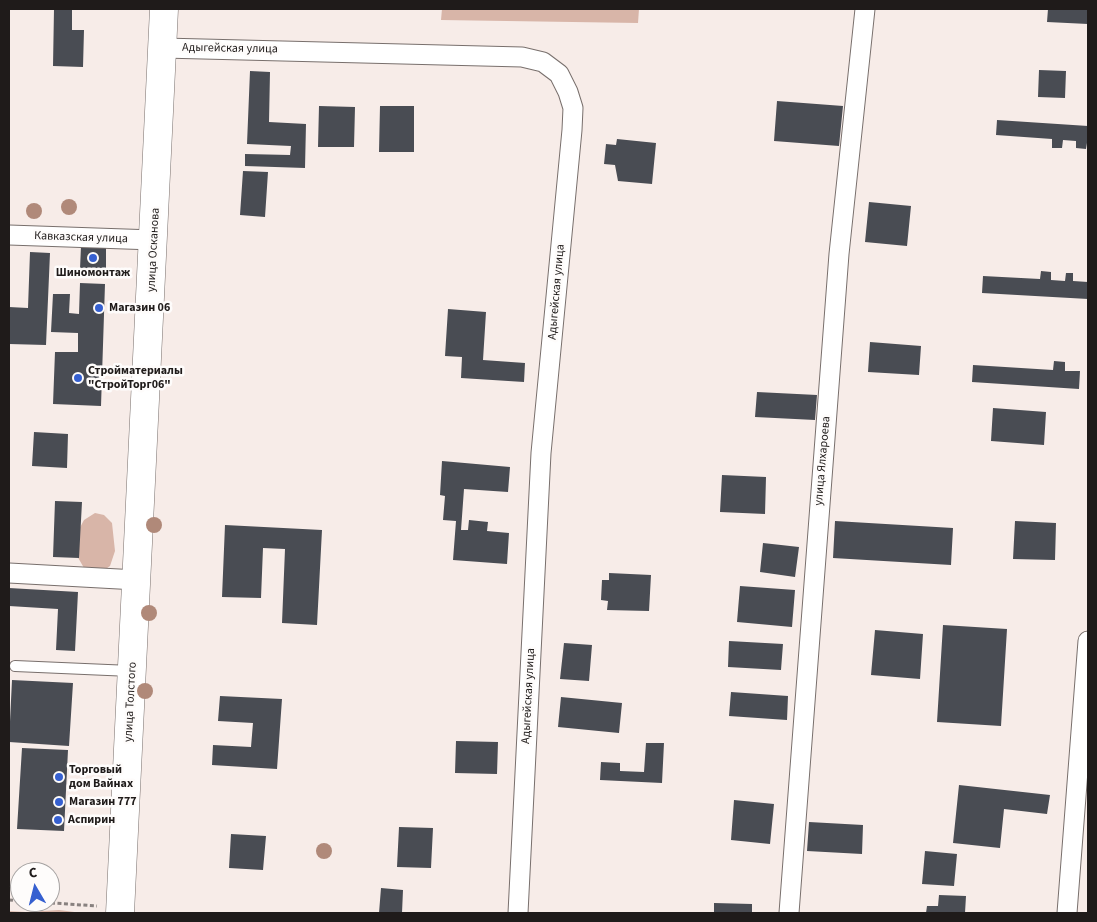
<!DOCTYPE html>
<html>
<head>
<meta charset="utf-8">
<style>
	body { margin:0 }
	#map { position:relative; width:1097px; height:922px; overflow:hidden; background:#f7ece8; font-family:"Source Sans 3",sans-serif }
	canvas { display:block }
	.frame { position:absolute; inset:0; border:10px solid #1f1b1a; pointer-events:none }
	.north { position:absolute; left:10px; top:862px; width:50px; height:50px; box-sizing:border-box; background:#fefcfb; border:1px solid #a5a2a1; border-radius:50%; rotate:352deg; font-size:14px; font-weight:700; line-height:20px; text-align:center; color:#1f1b1a }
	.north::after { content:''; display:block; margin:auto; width:18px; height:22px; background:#3660d0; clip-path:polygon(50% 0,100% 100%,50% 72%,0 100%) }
</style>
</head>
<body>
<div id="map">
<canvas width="1097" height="922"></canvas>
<div class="frame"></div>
<div class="north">С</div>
</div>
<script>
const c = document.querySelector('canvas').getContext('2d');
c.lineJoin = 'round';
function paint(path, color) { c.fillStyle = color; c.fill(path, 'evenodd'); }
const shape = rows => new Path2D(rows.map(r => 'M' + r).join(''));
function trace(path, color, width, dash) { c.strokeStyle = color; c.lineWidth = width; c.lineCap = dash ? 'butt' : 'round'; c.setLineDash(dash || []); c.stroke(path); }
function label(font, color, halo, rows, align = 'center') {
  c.font = font + ' "Source Sans 3",sans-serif'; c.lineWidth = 5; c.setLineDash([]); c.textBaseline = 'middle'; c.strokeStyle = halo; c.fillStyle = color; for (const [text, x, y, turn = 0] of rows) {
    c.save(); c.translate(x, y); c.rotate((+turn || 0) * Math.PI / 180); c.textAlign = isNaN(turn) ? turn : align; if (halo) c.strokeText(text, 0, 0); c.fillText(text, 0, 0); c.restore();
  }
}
paint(shape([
	[442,9,639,9,638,23,441,20],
	[95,513,104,515,112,523,115,551,110,566,100,573,84,568,76,554,76,535,84,520],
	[59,910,82,913,9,913,9,911,26,912]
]), '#d8b5a8');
paint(shape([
	[54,9,72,9,72,30,84,30,83,67,53,66],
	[1048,9,1088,9,1088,24,1047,22],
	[1039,70,1066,71,1065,98,1038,97],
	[250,71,270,72,269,122,306,124,305,168,245,166,245,154,290,155,291,146,247,144],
	[777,101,843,106,839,146,774,141],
	[319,106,355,107,354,147,318,147],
	[380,106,414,106,414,152,379,152],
	[997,120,1088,126,1088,143,1087,143,1086,149,1076,148,1076,141,1063,140,1062,148,1052,148,1052,139,996,135],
	[617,139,656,143,652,184,618,181,615,165,604,164,606,144,616,145],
	[243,171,268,172,265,217,240,215],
	[869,202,911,206,907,246,865,242],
	[81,246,106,247,106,269,80,269],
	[30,252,50,253,46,345,9,344,9,307,28,308],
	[1041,271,1051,272,1051,280,1065,281,1066,273,1073,273,1073,281,1088,282,1088,299,982,293,983,276,1040,279],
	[80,283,105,284,101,406,53,404,55,352,78,352,78,333,51,332,53,294,70,294,69,313,79,314],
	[448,309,486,312,483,360,525,363,524,382,461,378,462,357,445,356],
	[870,342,921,346,919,375,868,372],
	[1054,361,1065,362,1065,371,1080,371,1079,389,972,382,973,365,1053,370],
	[757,392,817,395,815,420,755,417],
	[993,408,1046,412,1044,445,991,441],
	[34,432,68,434,67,468,32,466],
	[442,461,510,467,508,492,464,489,461,530,468,530,469,520,488,522,487,531,509,533,507,564,453,560,456,521,443,520,445,496,440,495],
	[722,475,766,477,765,514,720,512],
	[55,501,82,502,79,558,53,557],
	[835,521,953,528,951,565,833,558],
	[1015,521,1056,523,1055,560,1013,559],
	[225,525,322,530,317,625,282,623,285,549,263,548,261,598,222,597],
	[763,543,799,547,795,577,760,572],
	[609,573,651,575,649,611,607,610,608,601,601,600,602,580,609,580],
	[740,586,795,590,792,627,737,622],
	[9,588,78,592,75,651,56,650,58,609,9,606],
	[943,625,1007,629,1001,726,937,722],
	[875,630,923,634,920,679,871,675],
	[729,641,783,644,781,670,728,667],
	[564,643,592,645,589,681,560,679],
	[12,680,73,683,69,746,9,742],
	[731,692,788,696,787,720,729,716],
	[220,696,282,699,277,769,212,765,213,745,251,747,253,723,218,721],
	[561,697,622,703,619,733,558,727],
	[456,741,498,742,497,774,455,773],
	[646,743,664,743,662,783,600,780,601,762,620,763,620,771,644,772],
	[22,748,68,750,64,831,17,829],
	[959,785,1050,795,1047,814,1004,809,1000,848,953,843],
	[734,800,774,804,770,844,731,840],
	[809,822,863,825,862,854,807,851],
	[399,827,433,828,431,868,397,867],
	[231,834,266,836,263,870,229,868],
	[925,851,957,854,954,886,922,884],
	[381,888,403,890,402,913,379,913],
	[939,895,966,896,965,913,926,913,927,906,938,906],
	[714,903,752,904,752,913,714,913]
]), '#494c53');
const lane = shape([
	[15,666,131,671]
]);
const street = shape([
	[163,48,522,57,543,62,559,74,568,92,573,108,572,130,541,453,518,913],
	[9,235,154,240],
	[9,573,137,580],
	[789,913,839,254,865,9],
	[1067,913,1088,641]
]);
const secondary = shape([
	[120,913,164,9]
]);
trace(lane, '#786f6c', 12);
trace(street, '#786f6c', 21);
trace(secondary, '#786f6c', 29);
trace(shape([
	[9,900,20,901],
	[38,902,97,906]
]), '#88817f', 3, [4, 2.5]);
trace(lane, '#fff', 10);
trace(street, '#fff', 19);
trace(secondary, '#fff', 28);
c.fillStyle = '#b08979';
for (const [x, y] of [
	[69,207],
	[34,211],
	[154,525],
	[149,613],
	[145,691],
	[324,851]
]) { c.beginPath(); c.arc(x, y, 8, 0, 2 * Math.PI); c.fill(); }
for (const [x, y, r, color] of [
	[93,258,5,"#3660d0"],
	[99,308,5,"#3660d0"],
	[78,378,5,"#3660d0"],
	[59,777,5,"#3660d0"],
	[59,802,5,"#3660d0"],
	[58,820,5,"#3660d0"]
]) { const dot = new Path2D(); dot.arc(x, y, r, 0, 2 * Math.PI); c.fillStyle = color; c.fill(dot); trace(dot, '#fefcfb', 2); }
label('12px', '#1f1b1a', '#fefcfb', [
	["Адыгейская улица",230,49,1],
	["Кавказская улица",81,238,2],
	["улица Осканова",154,250,-87],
	["Адыгейская улица",557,292,-85],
	["улица Ялхароева",823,461,-85],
	["Адыгейская улица",529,696,-87],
	["улица Толстого",131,702,-87]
]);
label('bold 12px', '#1f1b1a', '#fefcfb', [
	["Шиномонтаж",93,273,"center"],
	["Магазин 06",109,308],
	["Стройматериалы",88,371],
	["\"СтройТорг06\"",88,385],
	["Торговый",69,770],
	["дом Вайнах",69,784],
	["Магазин 777",69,802],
	["Аспирин",68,820]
], 'left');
</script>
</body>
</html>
